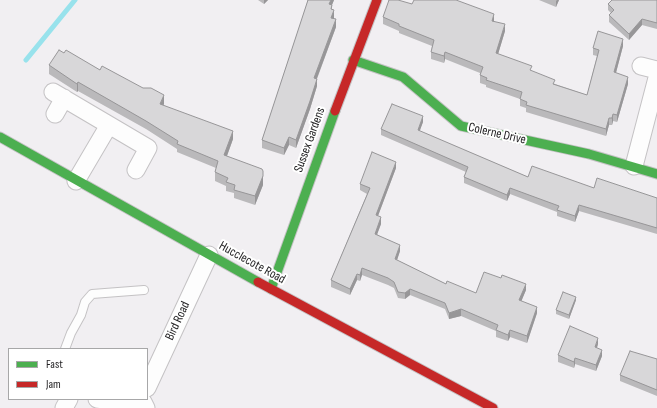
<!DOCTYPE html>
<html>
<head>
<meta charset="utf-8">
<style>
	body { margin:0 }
	#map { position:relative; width:657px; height:408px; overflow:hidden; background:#f1eff2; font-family:"Sofia Sans Condensed",sans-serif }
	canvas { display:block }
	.legend { position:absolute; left:8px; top:348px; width:140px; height:52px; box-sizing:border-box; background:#fff; border:1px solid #a7a7a8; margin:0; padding:5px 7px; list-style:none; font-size:12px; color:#242325 }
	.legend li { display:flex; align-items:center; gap:8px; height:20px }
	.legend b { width:20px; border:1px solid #a7a7a8 }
</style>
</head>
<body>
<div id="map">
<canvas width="657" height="408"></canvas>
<ul class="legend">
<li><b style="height:5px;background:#4caf50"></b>Fast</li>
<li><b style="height:5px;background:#c62828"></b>Jam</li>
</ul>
</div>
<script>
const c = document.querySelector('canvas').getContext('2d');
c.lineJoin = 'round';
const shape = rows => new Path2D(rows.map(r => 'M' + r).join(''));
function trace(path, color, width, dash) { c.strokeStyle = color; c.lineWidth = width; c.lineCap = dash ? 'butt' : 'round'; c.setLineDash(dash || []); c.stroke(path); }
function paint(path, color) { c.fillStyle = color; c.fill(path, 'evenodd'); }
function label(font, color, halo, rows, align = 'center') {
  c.font = font + ' "Sofia Sans Condensed",sans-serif'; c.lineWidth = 4; c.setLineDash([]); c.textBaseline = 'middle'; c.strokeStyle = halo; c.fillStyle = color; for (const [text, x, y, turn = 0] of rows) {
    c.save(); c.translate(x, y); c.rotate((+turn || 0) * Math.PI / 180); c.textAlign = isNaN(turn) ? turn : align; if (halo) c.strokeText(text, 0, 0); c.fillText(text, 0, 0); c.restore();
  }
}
trace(shape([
	[26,60,75,0]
]), '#98e2ec', 5);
const lane = shape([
	[65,349,71,333,81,315,85,302,92,294,144,290]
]);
const street = shape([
	[641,66,657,70],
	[53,92,109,125,76,181],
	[55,114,64,98],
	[109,125,148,148,136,170],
	[634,166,657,78],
	[147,388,209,255],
	[97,399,129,404],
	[64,408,69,399],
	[128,408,131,402,136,400,143,402,146,408]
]);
const fast = shape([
	[353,60,403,77,461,126,589,154,657,174],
	[0,137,258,282],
	[271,289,335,111]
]);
const jam = shape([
	[335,111,377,0],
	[258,282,493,408]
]);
trace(lane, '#c4c2c4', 10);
trace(street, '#c4c2c4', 19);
trace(fast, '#c4c2c4', 11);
trace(jam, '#c4c2c4', 11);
trace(lane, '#fdfdfd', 8);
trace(street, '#fdfdfd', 17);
trace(fast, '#4caf50', 9);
trace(jam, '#c62828', 9);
paint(shape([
	[258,0,268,0,264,4],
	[308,0,334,0,332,5,332,9,336,27,317,79,317,86,310,109,296,148,289,145,284,155,262,148,262,140],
	[539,0,559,0,556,7],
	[657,0,657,29,642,25,629,40,609,22,609,15,611,13,608,10,608,4],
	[412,4,494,21,505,31,498,54,532,71,555,84,587,95,597,56,593,55,593,48,623,46,616,73,628,84,617,122,613,121,612,125,609,125,606,136,526,112,526,108,520,106,520,99,486,87,486,85,480,83,480,73,445,59,444,63,431,59,431,52,432,46,399,33,399,31,383,24,383,17],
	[64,53,100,70,164,104,163,105,233,139,227,156,263,185,255,205,234,198,234,193,226,191,226,186,215,181,215,172,216,168,177,152,177,149,146,129,78,91,77,92,49,74,49,65],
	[423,122,419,131,528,177,657,198,657,234,579,211,575,222,557,216,557,212,510,194,507,201,464,183,464,177,466,172,381,135,381,129],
	[396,168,378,216,381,224,377,234,400,251,397,260,446,284,476,293,526,290,521,301,537,313,527,343,510,337,508,341,496,337,496,331,461,316,449,319,445,309,410,295,405,299,398,298,394,288,388,285,362,275,360,281,357,280,350,295,331,287,331,280,367,194,360,190,360,184],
	[576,300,569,319,556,314,556,310],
	[598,344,597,348,602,356,596,371,575,364,574,368,558,362,558,355],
	[657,359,657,396,620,381,620,375]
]), '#bab9bb');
paint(shape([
	[264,0,268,0,264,4],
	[331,0,334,0,329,12,329,4],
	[557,0,559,0,556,7,556,1],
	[334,10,334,18,331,26,331,18],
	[494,14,494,21,492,28,492,21],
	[336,19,336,27,314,86,314,78],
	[642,19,642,25,629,40,629,34],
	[505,24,505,31,496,61,496,53],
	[623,39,623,46,614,80,614,72],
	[445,52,445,59,444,63,444,56],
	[628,77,628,84,617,122,617,115],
	[317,79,317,86,310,109,296,148,296,140],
	[78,82,78,91,77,92,77,84],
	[164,95,164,104,160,112,160,104],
	[613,114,613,121,612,125,612,118],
	[423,116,423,122,418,136,418,130],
	[609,118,609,125,606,136,606,129],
	[233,131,233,139,224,164,224,155],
	[289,137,289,145,284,155,284,148],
	[396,162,396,168,376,221,376,215],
	[263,171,263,185,255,205,255,196],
	[510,188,510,194,507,201,507,195],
	[579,205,579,211,575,222,575,216],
	[381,217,381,224,375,240,375,234],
	[400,245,400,251,395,266,395,259],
	[362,268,362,275,360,281,360,275],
	[357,274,357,280,350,295,350,289],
	[526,284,526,290,519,307,519,300],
	[410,289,410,295,405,299,405,293],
	[576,297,576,300,569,319,569,315],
	[537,307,537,313,527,343,527,336],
	[461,309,461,316,449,319,449,313],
	[510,330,510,337,508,341,508,335],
	[598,338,598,344,595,353,595,347],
	[602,350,602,356,596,371,596,365],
	[575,358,575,364,574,368,574,362]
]), '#979698');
const building = shape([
	[308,0,331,0,329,4,332,5,331,9,334,10,331,18,336,19,314,78,317,79,310,101,296,140,289,137,284,148,262,140,308,0],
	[389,0,398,0,412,4,414,0,456,0,494,14,492,21,505,24,496,53,532,66,530,70,555,80,553,84,587,95,599,50,593,48,598,31,623,39,614,72,628,77,617,115,613,114,612,118,609,118,606,129,526,105,527,102,520,99,522,92,486,80,487,78,480,75,483,67,445,52,444,56,431,52,434,40,399,26,399,24,383,17,389,0],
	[612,0,657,0,657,23,642,19,629,34,609,15,614,10,608,4,612,0],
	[59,50,64,53,66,50,100,70,102,66,143,88,151,88,164,95,160,104,233,131,224,155,262,169,263,171,263,176,255,196,234,190,235,185,226,182,228,178,215,172,218,161,177,144,178,141,146,121,78,82,77,84,49,65,59,50],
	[392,104,423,116,418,130,528,177,532,166,594,188,597,178,657,198,657,228,579,205,575,216,557,210,559,206,510,188,507,195,464,177,468,167,381,129,392,104],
	[372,152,396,162,376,215,381,217,375,234,400,245,395,259,446,284,447,281,476,293,484,272,501,278,502,275,526,284,519,300,537,307,527,336,510,330,508,335,496,330,498,325,461,309,449,313,445,303,410,289,405,293,398,292,394,282,388,278,362,268,360,275,357,274,350,289,331,280,370,188,360,184,372,152],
	[563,292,576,297,569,315,556,310,563,292],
	[570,326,598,338,595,347,602,350,596,365,575,358,574,362,558,355,570,326],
	[630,351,657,359,657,390,620,375,630,351]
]);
paint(building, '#d8d7d9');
trace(building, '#979698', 1);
label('13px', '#242325', '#fff', [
	["Colerne Drive",497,134,13],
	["Sussex Gardens",310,140,-70],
	["Hucclecote Road",252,263,29],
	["Bird Road",178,321,-65]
]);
</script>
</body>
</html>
